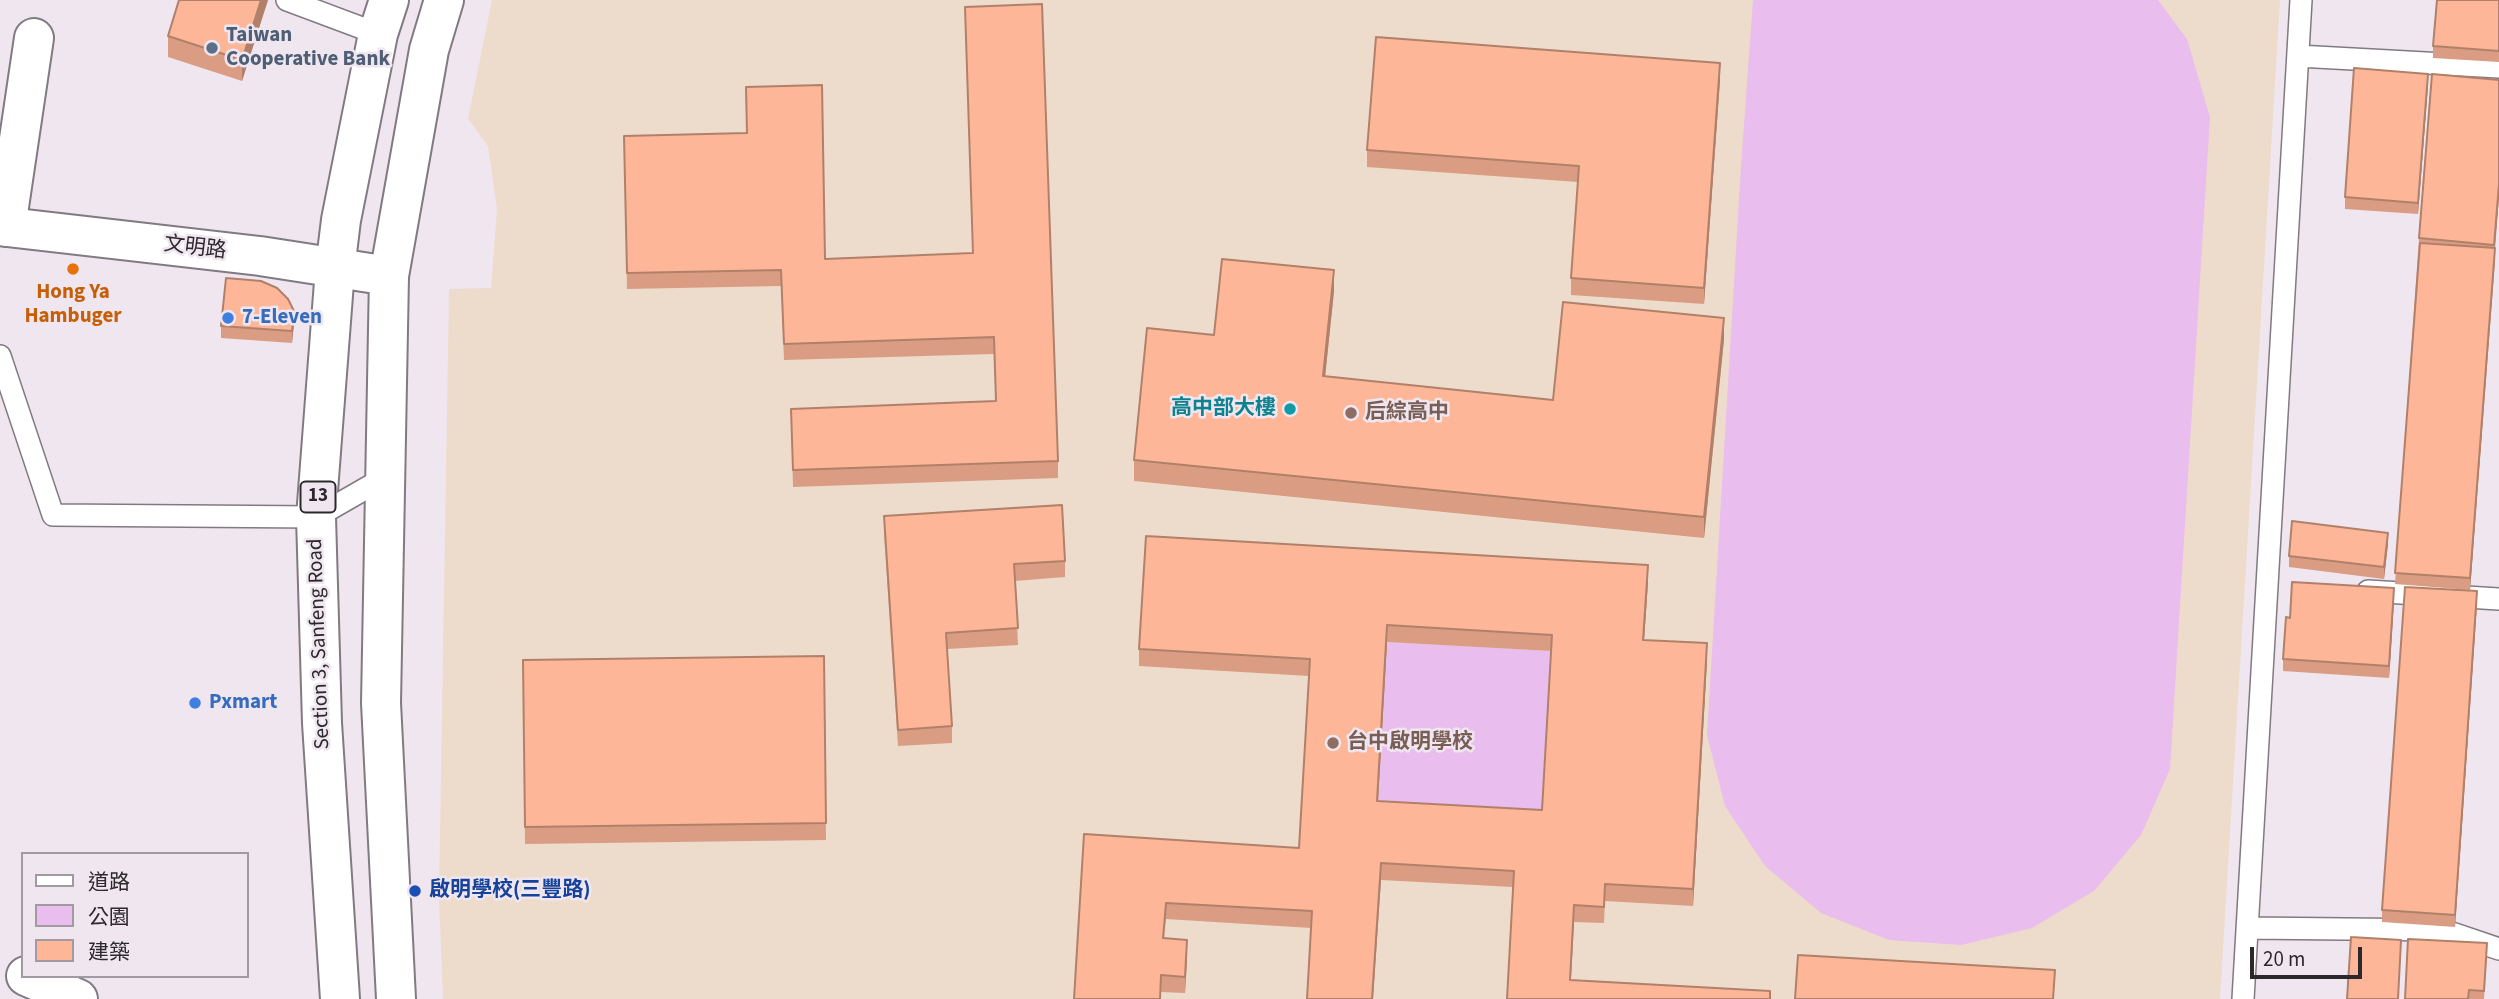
<!DOCTYPE html>
<html>
<head>
<meta charset="utf-8">
<style>
	body { margin:0 }
	#map { position:relative; width:2499px; height:999px; overflow:hidden; background:#efe6f0; font-family:"Source Sans 3","Noto Sans TC",sans-serif }
	canvas { display:block }
	.legend { position:absolute; left:21px; top:852px; width:228px; height:126px; box-sizing:border-box; background:#efe6f0; border:2px solid #a19aa2; margin:0; padding:9px 12px; list-style:none; font-size:21px; color:#2c282c }
	.legend li { display:flex; align-items:center; gap:14px; height:35px }
	.legend b { width:35px; border:2px solid #a19aa2 }
	.scale { position:absolute; left:2250px; top:947px; width:112px; height:32px; box-sizing:border-box; border:4px solid #2c282c; border-top:0; padding-left:9px; font-size:21px; line-height:24px; white-space:nowrap; color:#2c282c; -webkit-text-stroke:5px #efe6f0; paint-order:stroke }
</style>
</head>
<body>
<div id="map">
<canvas width="2499" height="999"></canvas>
<ul class="legend">
<li><b style="height:9px;background:#fff"></b>道路</li>
<li><b style="height:19px;background:#e9bded"></b>公園</li>
<li><b style="height:19px;background:#fdb798"></b>建築</li>
</ul>
<div class="scale">20 m</div>
</div>
<script>
const c = document.querySelector('canvas').getContext('2d');
c.lineJoin = 'round';
function paint(path, color) { c.fillStyle = color; c.fill(path, 'evenodd'); }
const shape = rows => new Path2D(rows.map(r => 'M' + r).join(''));
function trace(path, color, width, dash) { c.strokeStyle = color; c.lineWidth = width; c.lineCap = dash ? 'butt' : 'round'; c.setLineDash(dash || []); c.stroke(path); }
function label(font, color, halo, rows, align = 'center') {
  c.font = font + ' "Source Sans 3","Noto Sans TC",sans-serif'; c.lineWidth = 5; c.setLineDash([]); c.textBaseline = 'middle'; c.strokeStyle = halo; c.fillStyle = color; for (const [text, x, y, turn = 0] of rows) {
    c.save(); c.translate(x, y); c.rotate((+turn || 0) * Math.PI / 180); c.textAlign = isNaN(turn) ? turn : align; if (halo) c.strokeText(text, 0, 0); c.fillText(text, 0, 0); c.restore();
  }
}
paint(shape([
	[492,0,2280,0,2220,999,443,999,439,898,449,289,491,288,497,209,488,146,468,119]
]), '#eddccb');
paint(shape([
	[1753,0,2158,0,2187,39,2210,117,2170,769,2141,835,2094,891,2032,928,1961,945,1889,940,1821,913,1765,866,1725,806,1707,735,1741,166],
	[1387,642,1552,651,1542,827,1377,818]
]), '#e9bded');
const service = shape([
	[287,0,378,34],
	[2298,56,2499,67],
	[0,356,53,515,316,517,384,478],
	[2368,591,2499,599],
	[2248,928,2443,930,2499,949],
	[2243,999,2301,0]
]);
const minor = shape([
	[0,226,260,256,389,276],
	[6,227,34,38],
	[26,976,78,999]
]);
const primary = shape([
	[340,999,322,723,316,517,335,269,341,220,378,34,389,0],
	[396,999,381,703,389,276,429,50,444,0]
]);
trace(service, '#827a82', 24);
trace(minor, '#827a82', 42);
trace(primary, '#827a82', 42);
trace(service, '#fff', 21);
trace(minor, '#fff', 38);
trace(primary, '#fff', 38);
paint(shape([
	[268,0,242,81,168,57,168,36],
	[2499,0,2499,62,2433,58,2433,46],
	[965,7,1058,461,1058,478,793,487,791,409,996,401,994,354,784,360,781,286,627,289,624,136,825,259,973,253],
	[1720,80,1704,304,1571,295,1571,278,1578,182,1367,167,1367,150],
	[2499,80,2499,196,2470,590,2395,584,2419,238],
	[2428,85,2418,214,2345,209,2345,197],
	[1334,291,1325,376,1553,400,1724,339,1704,538,1134,481,1134,460,1214,335],
	[294,323,292,343,221,338,221,326],
	[884,516,1065,561,1065,577,1015,581,1018,645,947,649,952,726,952,743,898,746,884,533],
	[2388,544,2384,579,2289,567,2289,556],
	[1648,582,1644,640,1707,660,1693,906,1605,901,1604,923,1574,922,1507,999,1513,887,1381,880,1311,928,1166,919,1164,939,1187,957,1185,993,1161,992,1084,834,1299,848,1309,676,1139,666,1139,649],
	[1387,642,1551,651,1542,810,1378,801],
	[2394,600,2389,678,2283,671,2283,659,2290,618],
	[2477,603,2455,927,2382,922,2382,910],
	[824,656,826,840,525,844,523,660],
	[2487,955,2484,999,2405,999]
]), '#da9d83');
paint(shape([
	[261,0,268,0,242,81,242,60],
	[1720,63,1720,80,1704,304,1704,288],
	[2428,74,2428,85,2418,214,2418,203],
	[2499,184,2499,196,2494,256,2494,245],
	[2495,248,2495,260,2470,590,2470,578],
	[1334,270,1334,291,1323,397,1323,376],
	[294,311,294,323,292,343,292,331],
	[1724,318,1724,339,1704,538,1704,517],
	[2388,533,2388,544,2384,579,2384,567],
	[1648,565,1648,582,1643,656,1643,640],
	[2394,588,2394,600,2389,678,2389,666],
	[2477,591,2477,603,2455,927,2455,915],
	[1387,625,1387,642,1377,818,1377,801],
	[1707,643,1707,660,1693,906,1693,889],
	[1381,863,1381,880,1373,999,1372,999],
	[1574,905,1574,922,1570,996,1570,980],
	[1187,940,1187,957,1185,993,1185,977]
]), '#b1806a');
const building = shape([
	[179,0,261,0,242,60,168,36,179,0],
	[2437,0,2499,0,2499,51,2433,46,2437,0],
	[1042,4,1058,461,793,470,791,409,996,401,994,337,784,344,781,270,627,273,624,136,747,133,746,87,822,85,825,259,973,253,965,7,1042,4],
	[1376,37,1720,63,1704,288,1571,278,1579,166,1367,150,1376,37],
	[2354,68,2428,74,2418,203,2345,197,2354,68],
	[2432,74,2499,80,2499,184,2494,245,2419,238,2432,74],
	[2420,243,2495,248,2470,578,2395,573,2420,243],
	[1222,259,1334,270,1323,376,1553,400,1563,302,1724,318,1704,517,1134,460,1147,328,1214,335,1222,259],
	[226,278,261,281,277,288,288,299,294,311,292,331,221,326,226,278],
	[1062,505,1065,561,1014,564,1018,628,946,633,952,726,898,730,884,516,1062,505],
	[2292,521,2388,533,2384,567,2289,556,2292,521],
	[1146,536,1648,565,1643,640,1707,643,1693,889,1605,884,1604,907,1574,905,1570,980,1770,991,1770,999,1507,999,1514,871,1381,863,1372,999,1307,999,1312,911,1166,903,1163,938,1187,940,1185,977,1161,975,1160,999,1074,999,1084,834,1299,848,1310,659,1139,649,1146,536],
	[1387,625,1552,635,1542,810,1377,801,1387,625],
	[2292,582,2394,588,2389,666,2283,659,2286,617,2290,618,2292,582],
	[2405,587,2477,591,2455,915,2382,910,2405,587],
	[824,656,826,823,525,827,523,660,824,656],
	[2351,937,2401,940,2398,999,2347,999,2351,937],
	[2408,939,2487,943,2484,991,2469,990,2468,999,2405,999,2408,939],
	[1798,955,2055,970,2053,999,1795,999,1798,955]
]);
paint(building, '#fdb798');
trace(building, '#b1806a', 2);
for (const [x, y, r, color] of [
	[212,48,7,"#5c6f8a"],
	[73,269,7,"#e8710a"],
	[228,318,7,"#3f7fe0"],
	[1290,409,7,"#0f9aa8"],
	[1351,413,7,"#8d6e63"],
	[195,703,7,"#3f7fe0"],
	[1333,743,7,"#8d6e63"],
	[415,891,7,"#1a4fb4"]
]) { const dot = new Path2D(); dot.arc(x, y, r, 0, 2 * Math.PI); c.fillStyle = color; c.fill(dot); trace(dot, '#efe6f0', 2.5); }
for (const [x, y, w] of [
	[318,497,35]
]) { const box = new Path2D(); box.roundRect(x - w / 2, y - 15.5, w, 31, 5); c.fillStyle = '#efe6f0'; c.fill(box); trace(box, '#2c282c', 2); }
label('bold 19px', '#2c282c', null, [
	["13",318,497]
]);
label('bold 21px', '#4e5e75', '#efe6f0', [
	["Taiwan",226,36],
	["Cooperative Bank",226,60]
], 'left');
label('21px', '#2c282c', '#efe6f0', [
	["文明路",195,249,7],
	["Section 3, Sanfeng Road",320,644,-92]
]);
label('bold 21px', '#c56008', '#efe6f0', [
	["Hong Ya",73,293],
	["Hambuger",73,317]
]);
label('bold 21px', '#366cbe', '#efe6f0', [
	["7-Eleven",242,318],
	["Pxmart",209,703]
], 'left');
label('bold 21px', '#0d838f', '#efe6f0', [
	["高中部大樓",1276,409]
], 'right');
label('bold 21px', '#785e54', '#efe6f0', [
	["后綜高中",1365,413],
	["台中啟明學校",1347,743]
], 'left');
label('bold 21px', '#164399', '#efe6f0', [
	["啟明學校(三豐路)",429,891]
], 'left');
</script>
</body>
</html>
